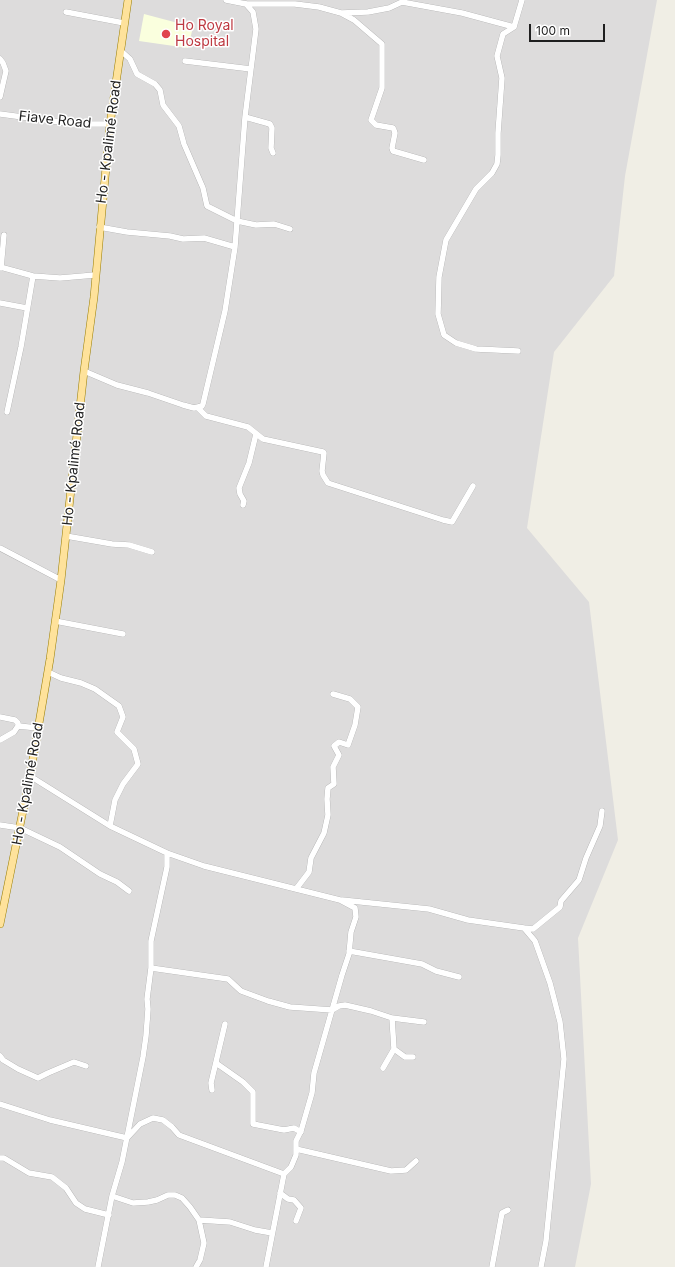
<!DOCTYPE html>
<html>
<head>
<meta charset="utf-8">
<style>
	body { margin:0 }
	#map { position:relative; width:675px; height:1267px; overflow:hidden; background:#f0eee5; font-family:Inter,sans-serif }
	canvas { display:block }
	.scale { position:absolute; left:529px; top:24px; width:76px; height:18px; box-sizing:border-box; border:2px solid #1f1f1f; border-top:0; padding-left:5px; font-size:12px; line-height:14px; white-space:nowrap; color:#1f1f1f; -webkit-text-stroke:3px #fff; paint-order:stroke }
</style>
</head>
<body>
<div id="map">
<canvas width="675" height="1267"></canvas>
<div class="scale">100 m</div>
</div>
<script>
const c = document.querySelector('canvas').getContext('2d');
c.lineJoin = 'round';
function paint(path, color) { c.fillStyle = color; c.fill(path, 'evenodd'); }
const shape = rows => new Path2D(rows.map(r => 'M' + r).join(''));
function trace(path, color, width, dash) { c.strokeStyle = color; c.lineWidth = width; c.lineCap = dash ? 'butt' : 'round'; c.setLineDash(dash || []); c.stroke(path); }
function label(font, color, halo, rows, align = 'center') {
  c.font = font + ' Inter,sans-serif'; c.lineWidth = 3; c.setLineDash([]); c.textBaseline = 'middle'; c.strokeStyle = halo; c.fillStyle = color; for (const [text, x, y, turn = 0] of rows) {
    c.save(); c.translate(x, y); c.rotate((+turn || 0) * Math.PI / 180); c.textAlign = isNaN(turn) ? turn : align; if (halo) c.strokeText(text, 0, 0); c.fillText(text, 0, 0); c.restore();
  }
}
paint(shape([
	[0,0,657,0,625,176,614,276,554,352,527,528,589,602,618,840,578,938,591,1184,575,1267,0,1267]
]), '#dddcdc');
paint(shape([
	[144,14,193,27,188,48,139,41]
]), '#faffde');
const minor = shape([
	[226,0,246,4,295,4,319,7,341,13,368,12,389,8,402,2,462,13,514,27,522,0],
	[66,12,124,23],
	[341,13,354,20,382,44,382,88,371,120,376,125,393,128,394,130,395,133,392,148,393,151,424,160],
	[514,27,503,34,497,56,502,78,498,133,498,155,497,164,492,173,476,189,446,240,439,277,438,314,444,335,456,343,476,349,518,351],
	[121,51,130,59,137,74,155,84,160,90,163,105,179,126,184,144,203,188,207,206,237,221,256,225,274,224,290,229],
	[0,59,3,63,6,71,0,97],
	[185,61,251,69],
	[0,114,75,124,110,124],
	[245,117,270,124,272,128,271,148,273,153],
	[99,227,127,232,170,236,183,239,204,238,235,247],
	[0,267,33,276,60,278,95,275],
	[1,268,4,235],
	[0,303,27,308],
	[84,371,117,385,148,393,183,405,194,408,202,406,203,404,225,311,235,247,245,117,256,29,253,12,246,4],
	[198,408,206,416,248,427,263,439,323,452,324,453,322,471,323,475,328,483,443,520,452,522,473,486],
	[7,412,21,347,33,276],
	[243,505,244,501,240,494,239,488,249,463,256,434],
	[66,536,112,544,129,545,152,552],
	[0,548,61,580],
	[55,621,123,634],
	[48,672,61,678,81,683,95,689,119,706,123,717,117,732,134,749,138,764,123,784,115,800,110,826],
	[0,717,15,720,18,723,18,726,38,728],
	[0,740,14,732,18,726],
	[30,776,110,826,167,853,204,866,340,900,355,908,356,917,351,932,349,954,342,975,314,1073,312,1093,301,1131,296,1141,296,1155,291,1167,284,1174,266,1267],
	[0,825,20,828,60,847,100,874,117,882,129,891],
	[296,889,309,872,311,858,324,833,328,815,327,799,328,788,334,784,333,767,339,755,334,746,339,742,348,745,355,725,358,707,350,699,333,694],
	[342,900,429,909,468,920,524,928,535,941,550,983,560,1022,564,1059,546,1241,541,1267],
	[524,928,533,929,560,907,561,901,579,880,586,858,600,826,602,811],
	[349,951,422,964,436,971,459,977],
	[151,968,228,979,241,991,268,1001,290,1007,332,1010,339,1006,345,1005,371,1011,392,1018,424,1022],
	[394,1049,405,1057,413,1057],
	[0,1056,3,1060,18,1069,38,1078,48,1073,74,1062,86,1066],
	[216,1063,243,1082,253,1092,253,1124,284,1130,294,1128,301,1132],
	[383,1068,394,1049,392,1018],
	[212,1090,211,1083,225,1024],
	[0,1104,50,1120,127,1138,140,1124,153,1118,163,1120,172,1127,179,1135,284,1174],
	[296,1149,391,1171,406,1170,416,1161],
	[0,1158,4,1158,29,1173,52,1177,66,1188,76,1203,85,1209,109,1215],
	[280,1193,288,1199,294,1200,301,1208,296,1221],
	[112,1196,133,1203,148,1202,157,1200,168,1195,175,1195,182,1198,190,1207,199,1220,204,1243,200,1260,196,1267],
	[199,1220,230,1222,255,1230,272,1233],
	[98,1267,112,1196,122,1162,143,1057,146,1036,148,1009,147,999,151,968,151,941,167,867,167,853],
	[492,1267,502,1213,508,1210]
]);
const major = shape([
	[0,924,30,776,50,659,61,580,84,371,94,297,110,124,128,0]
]);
trace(minor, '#a6a6a6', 6);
trace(major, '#997d00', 8);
trace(minor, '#fff', 5.5);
trace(major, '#fee29b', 7);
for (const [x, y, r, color] of [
	[166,34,5,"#e0444e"]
]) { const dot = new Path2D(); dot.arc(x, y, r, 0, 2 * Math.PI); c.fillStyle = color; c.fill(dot); trace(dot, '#fff', 1.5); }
label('14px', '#be3a42', '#fff', [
	["Ho Royal",175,26],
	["Hospital",175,42]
], 'left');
label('14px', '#1f1f1f', '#fff', [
	["Fiave Road",55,120,6],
	["Ho - Kpalimé Road",109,142,-83],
	["Ho - Kpalimé Road",74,464,-84],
	["Ho - Kpalimé Road",28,784,-80]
]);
</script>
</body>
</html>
